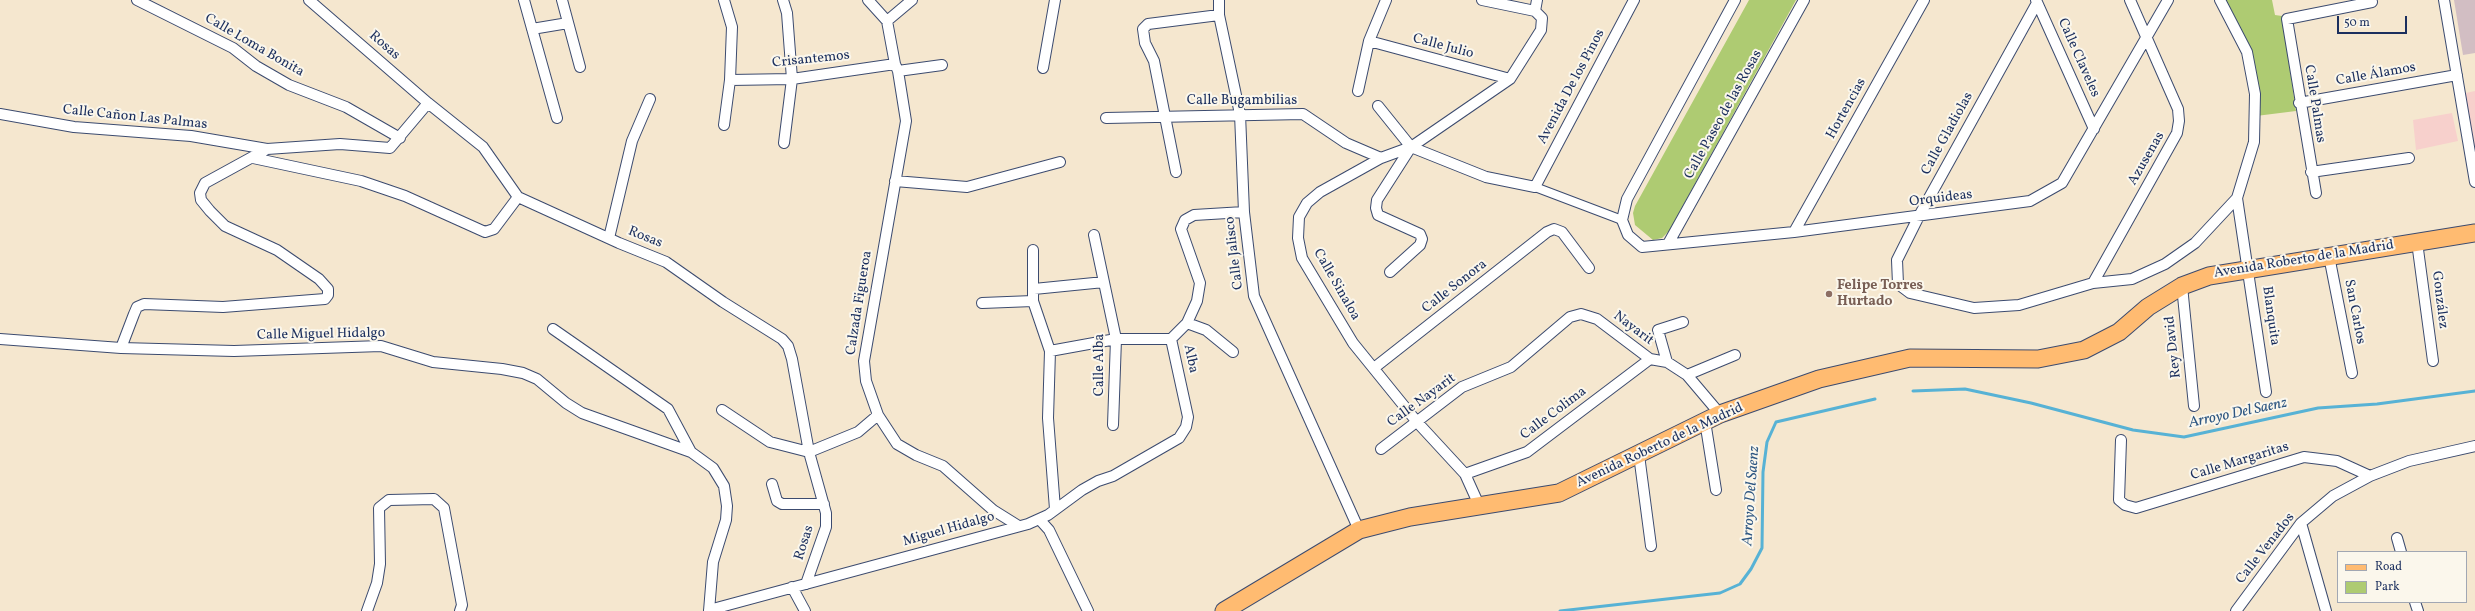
<!DOCTYPE html>
<html>
<head>
<meta charset="utf-8">
<style>
	body { margin:0 }
	#map { position:relative; width:2475px; height:611px; overflow:hidden; background:#f5e7cf; font-family:Vollkorn,serif }
	canvas { display:block }
	.legend { position:absolute; left:2337px; top:551px; width:130px; height:52px; box-sizing:border-box; background:#fbf7ec; border:1px solid #a1a7b3; margin:0; padding:5px 7px; list-style:none; font-size:12px; color:#1b2f5e }
	.legend li { display:flex; align-items:center; gap:8px; height:20px }
	.legend b { width:20px; border:1px solid #a1a7b3 }
	.scale { position:absolute; left:2337px; top:16px; width:70px; height:18px; box-sizing:border-box; border:2px solid #1b2f5e; border-top:0; padding-left:5px; font-size:12px; line-height:14px; white-space:nowrap; color:#1b2f5e; -webkit-text-stroke:3px #fbf7ec; paint-order:stroke }
</style>
</head>
<body>
<div id="map">
<canvas width="2475" height="611"></canvas>
<ul class="legend">
<li><b style="height:5px;background:#ffbb71"></b>Road</li>
<li><b style="height:11px;background:#aecb72"></b>Park</li>
</ul>
<div class="scale">50 m</div>
</div>
<script>
const c = document.querySelector('canvas').getContext('2d');
c.lineJoin = 'round';
function paint(path, color) { c.fillStyle = color; c.fill(path, 'evenodd'); }
const shape = rows => new Path2D(rows.map(r => 'M' + r).join(''));
function trace(path, color, width, dash) { c.strokeStyle = color; c.lineWidth = width; c.lineCap = dash ? 'butt' : 'round'; c.setLineDash(dash || []); c.stroke(path); }
function label(font, color, halo, rows, align = 'center') {
  c.font = font + ' Vollkorn,serif'; c.lineWidth = 4; c.setLineDash([]); c.textBaseline = 'middle'; c.strokeStyle = halo; c.fillStyle = color; for (const [text, x, y, turn = 0] of rows) {
    c.save(); c.translate(x, y); c.rotate((+turn || 0) * Math.PI / 180); c.textAlign = isNaN(turn) ? turn : align; if (halo) c.strokeText(text, 0, 0); c.fillText(text, 0, 0); c.restore();
  }
}
paint(shape([
	[2475,91,2475,175,2461,94],
	[2452,113,2458,141,2416,150,2413,120]
]), '#f7d0cc');
paint(shape([
	[2454,0,2475,0,2475,53,2463,55]
]), '#d2bec3');
paint(shape([
	[1749,0,1796,0,1669,231,1662,238,1653,240,1635,225,1633,213,1635,206],
	[2222,0,2272,0,2275,15,2282,16,2296,111,2256,116,2253,77]
]), '#aecb72');
trace(shape([
	[1913,391,1965,389,2031,403,2133,430,2184,437,2318,408,2377,404,2475,391],
	[1560,611,1720,593,1740,584,1751,569,1762,548,1763,472,1767,442,1776,422,1875,399]
]), '#57b2d5', 3);
const pedestrian = shape([
	[1535,187,1622,220]
]);
const minor = shape([
	[137,0,233,48,256,66,289,85,346,107,400,138],
	[309,0,428,103,483,147,518,197,619,243,666,262,723,302,782,339,788,346,792,359,809,452,826,513,826,527,806,584],
	[524,0,557,118],
	[562,0,580,67],
	[724,0,732,27,730,80,724,125],
	[783,0,787,13,792,79,784,143],
	[868,0,887,21,895,64,898,71,906,121,864,361,866,381,878,415,897,444,916,455,943,466,993,510,1017,525],
	[1219,0,1219,15,1240,114,1244,212,1254,296,1359,530],
	[1482,0,1535,11],
	[1735,0,1627,199,1622,220,1628,235,1642,247,1794,232,2030,201,2062,183,2168,0],
	[2036,0,2094,129],
	[2220,0,2247,52,2255,94,2254,142,2237,198,2266,392],
	[2444,0,2475,182],
	[2037,3,1919,216,1897,260,1898,284,1910,293,1974,308,2019,305,2093,283,2132,279,2165,264,2195,243,2237,198],
	[1535,11,1537,0],
	[887,21,912,0],
	[532,29,568,23],
	[1369,41,1510,79],
	[1043,68,1055,0],
	[898,71,942,65],
	[730,80,792,79,895,64],
	[1358,91,1369,41,1386,0],
	[2299,103,2457,75],
	[1378,106,1411,147,1486,177,1535,187,1634,0],
	[0,114,74,127,191,136,267,149],
	[1106,118,1303,114,1346,143,1381,158],
	[253,158,361,181,405,196,485,232,494,229,518,197],
	[1176,172,1154,61,1145,43,1143,29,1148,24,1219,15],
	[2311,172,2409,158],
	[895,181,967,187,1060,162],
	[2316,193,2287,19,2372,2],
	[1794,232,1924,0],
	[1094,235,1116,339,1113,425],
	[609,238,632,141,650,99],
	[2417,242,2433,361],
	[1668,244,1804,0],
	[1033,250,1033,301,1050,351,1116,339,1171,339],
	[2329,256,2352,373],
	[1390,272,1420,245,1422,239,1420,234,1378,215,1376,208,1377,200,1411,147],
	[2093,283,2177,133,2179,121,2178,109,2130,0],
	[2182,286,2194,406],
	[1034,289,1104,282],
	[982,303,1033,301],
	[1187,323,1206,330,1233,352],
	[553,329,668,409,691,452],
	[0,339,121,348,234,351,381,346,433,362,502,369,523,373,537,379,566,403,582,413,691,452,713,468,724,486,727,506,726,520,713,562,709,611],
	[1171,339,1187,323,1197,301,1200,283,1181,229,1185,220,1194,215,1244,212],
	[121,348,134,314,137,307,144,304,223,307,325,299,328,295,328,289,319,279,277,250,225,226,210,211,201,200,200,193,205,183,267,149,340,144,390,148,428,103],
	[1050,351,1048,418,1055,509],
	[1667,362,1658,330,1683,322],
	[1374,368,1547,232,1554,229,1562,232,1589,268],
	[1687,375,1735,355],
	[722,410,770,442,809,452,858,432,878,415],
	[1705,421,1716,490],
	[2121,440,2119,500,2125,505,2136,508,2304,457,2337,461,2370,476],
	[1381,449,1462,387,1511,367,1570,317,1581,314,1597,319,1650,359,1667,362,1687,375,1720,414],
	[1639,455,1651,546],
	[1465,474,1527,452,1650,359],
	[772,484,777,501,782,504,824,504],
	[1479,505,1465,474,1417,422,1353,343,1302,258,1298,238,1299,217,1307,203,1320,192,1381,158,1411,147,1510,79,1541,30,1542,18,1535,11],
	[1040,520,1049,530,1088,611],
	[2301,523,2326,611],
	[2397,538,2401,552],
	[792,587,805,611],
	[2415,602,2418,611],
	[709,610,1028,524,1048,515,1082,490,1098,481,1113,476,1179,438,1186,427,1188,417,1171,339],
	[367,611,377,583,380,564,379,508,389,500,434,499,444,508,462,605,460,611],
	[2236,611,2301,523,2333,496,2370,476,2409,461,2475,446]
]);
const primary = shape([
	[1224,611,1359,530,1410,517,1559,493,1720,414,1819,379,1910,358,2038,359,2084,350,2119,332,2148,307,2182,286,2209,276,2475,233]
]);
trace(pedestrian, '#3c4b6f', 10);
trace(minor, '#3c4b6f', 12);
trace(primary, '#3c4b6f', 19);
trace(pedestrian, '#fff', 8);
trace(minor, '#fff', 10);
trace(primary, '#ffbb71', 17);
for (const [x, y, r, color] of [
	[1829,294,4,"#8d6e63"]
]) { const dot = new Path2D(); dot.arc(x, y, r, 0, 2 * Math.PI); c.fillStyle = color; c.fill(dot); trace(dot, '#fbf7ec', 1.5); }
label('14px', '#1b2f5e', '#fbf7ec', [
	["Calle Loma Bonita",254,46,30],
	["Rosas",384,46,41],
	["Calle Julio",1443,47,15],
	["Calle Claveles",2078,58,66],
	["Crisantemos",811,60,-6],
	["Calle Álamos",2376,75,-10],
	["Avenida De los Pinos",1572,87,-62],
	["Calle Bugambilias",1242,101],
	["Calle Palmas",2314,104,81],
	["Hortencias",1847,109,-61],
	["Calle Paseo de las Rosas",1724,115,-61],
	["Calle Cañon Las Palmas",135,118,6],
	["Calle Gladiolas",1948,134,-61],
	["Azusenas",2147,159,-60],
	["Orquideas",1941,199,-7],
	["Rosas",645,238,22],
	["Calle Jalisco",1235,253,-97],
	["Avenida Roberto de la Madrid",2304,260,-9],
	["Calle Sinaloa",1336,285,60],
	["Calle Sonora",1455,287,-38],
	["González",2439,300,83],
	["Calzada Figueroa",860,303,-81],
	["San Carlos",2354,312,79],
	["Blanquita",2270,316,82],
	["Nayarit",1633,329,37],
	["Calle Miguel Hidalgo",321,335,-1],
	["Rey David",2174,347,-96],
	["Alba",1190,359,78],
	["Calle Alba",1100,365,-90],
	["Calle Nayarit",1422,401,-36],
	["Calle Colima",1554,414,-37],
	["Avenida Roberto de la Madrid",1660,446,-25],
	["Calle Margaritas",2240,462,-17],
	["Miguel Hidalgo",949,530,-16],
	["Rosas",805,543,-72],
	["Calle Venados",2266,549,-52]
]);
label('bold 14px', '#785e54', '#fbf7ec', [
	["Felipe Torres",1837,286],
	["Hurtado",1837,302]
], 'left');
label('italic 15px', '#2d5682', '#fbf7ec', [
	["Arroyo Del Saenz",2238,414,-12],
	["Arroyo Del Saenz",1752,496,-86]
]);
</script>
</body>
</html>
